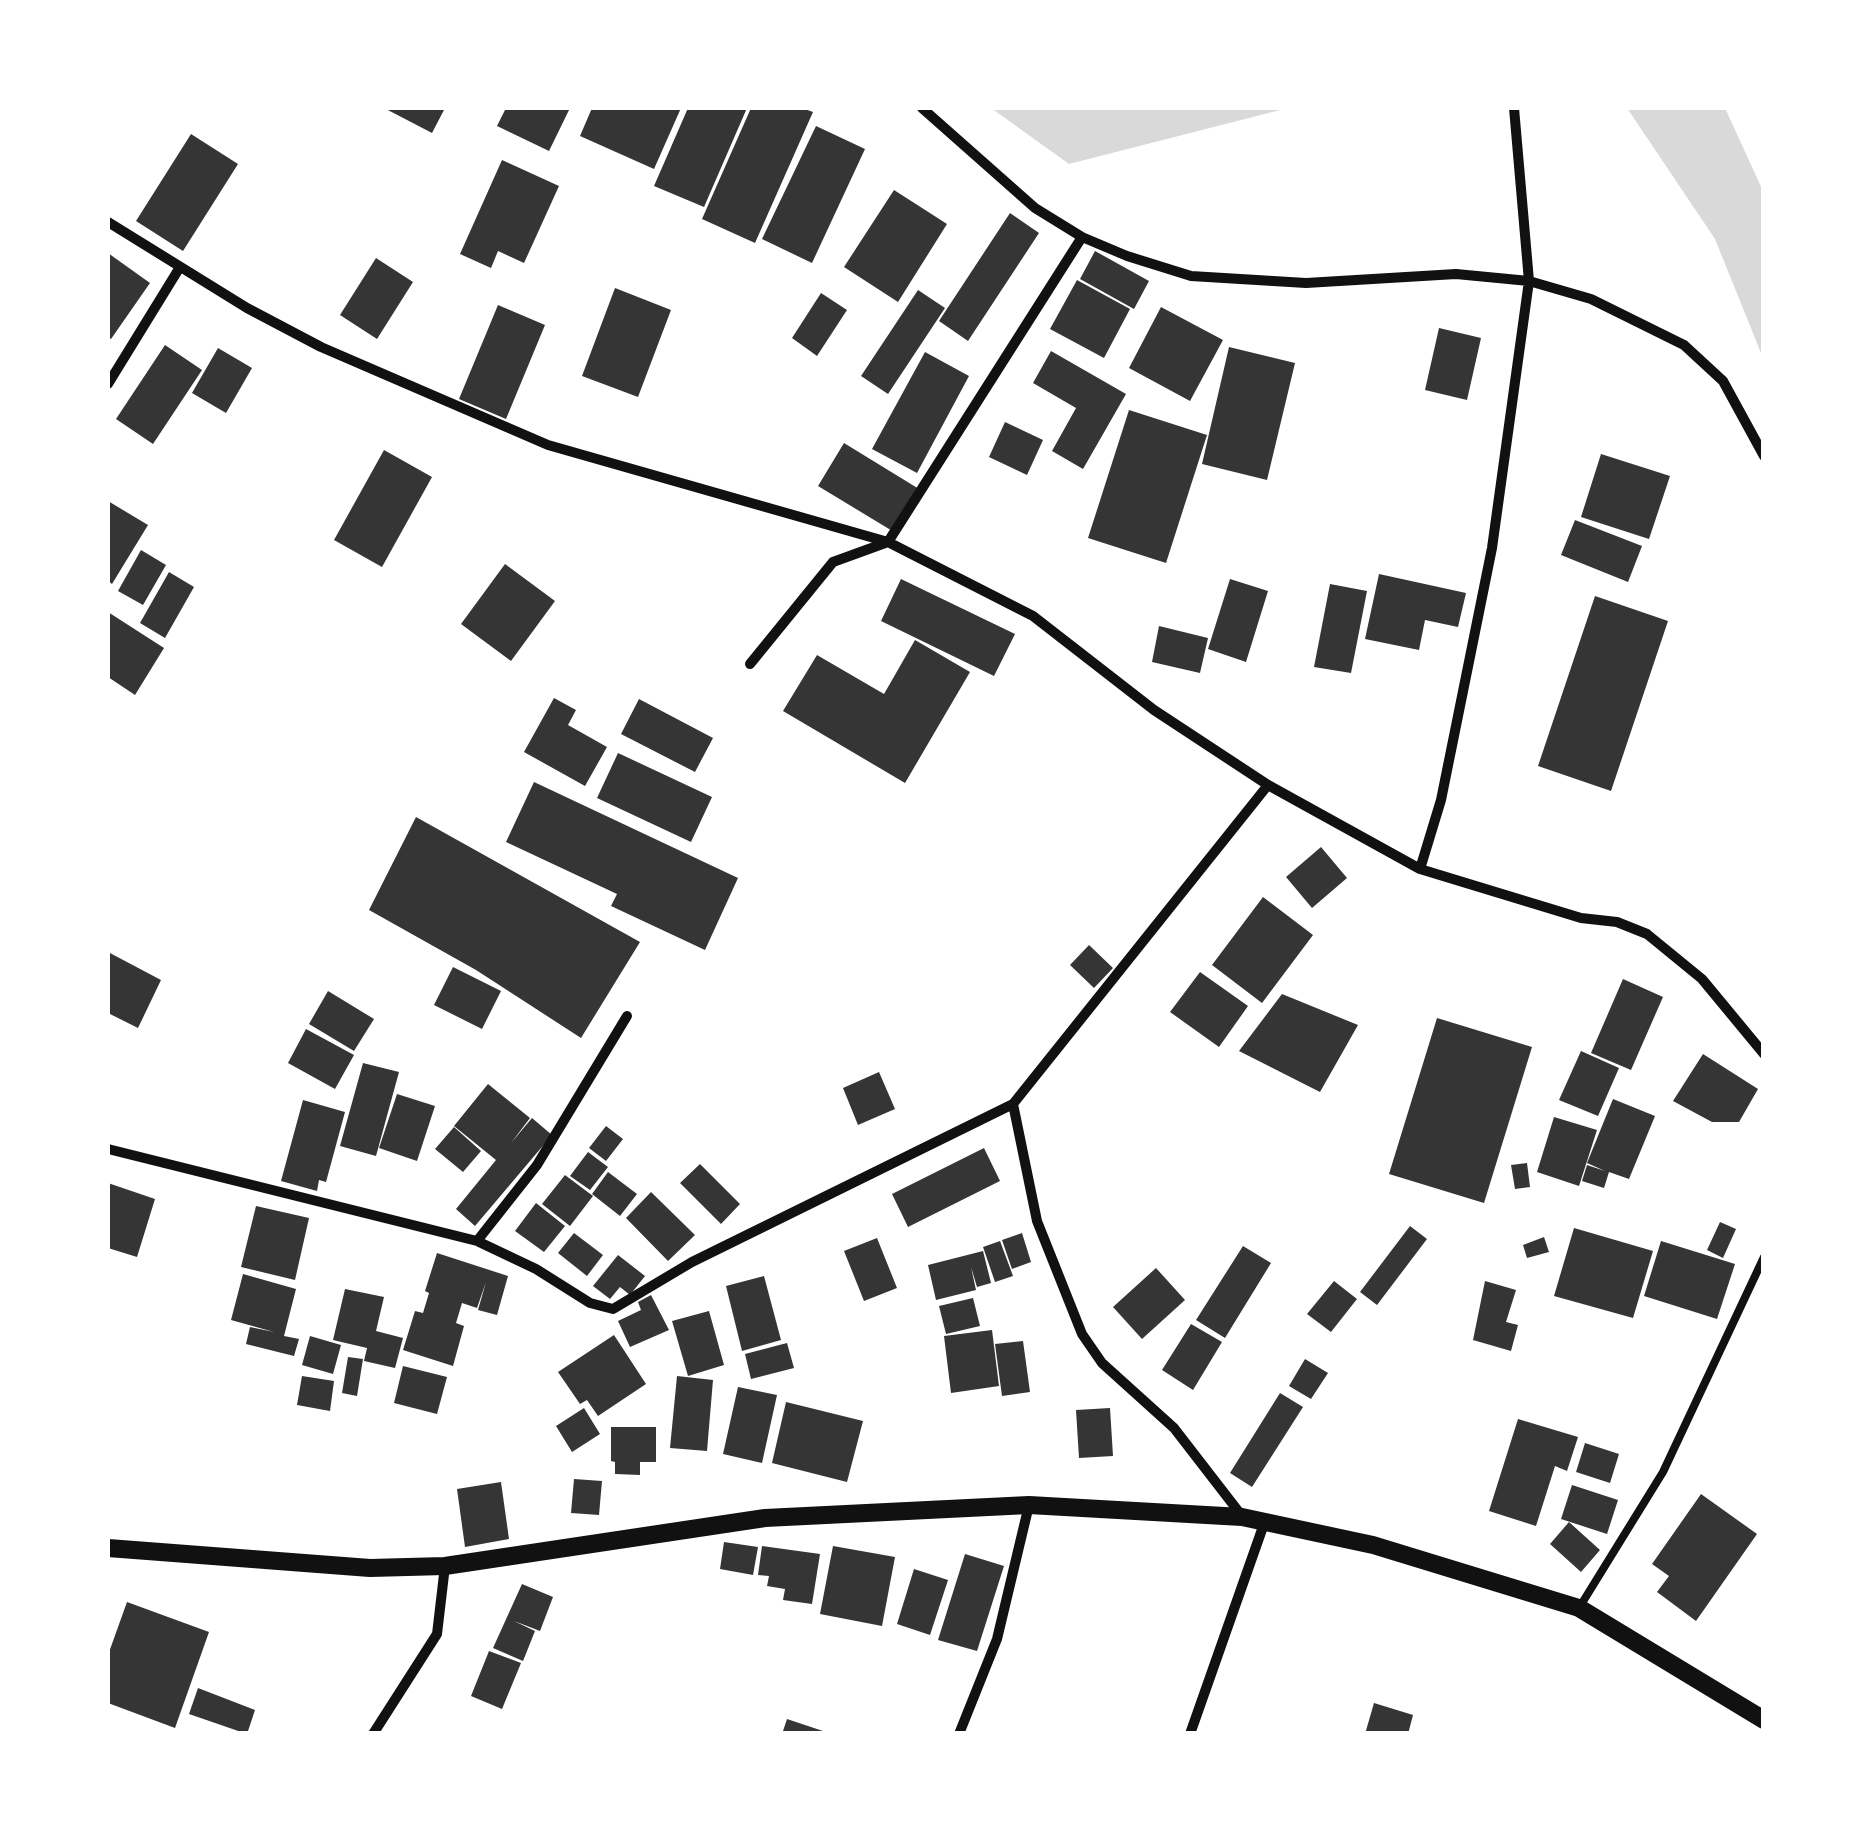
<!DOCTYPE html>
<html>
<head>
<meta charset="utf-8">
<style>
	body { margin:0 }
	#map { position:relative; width:1871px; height:1841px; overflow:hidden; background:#fff; font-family:Barlow,sans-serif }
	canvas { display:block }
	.frame { position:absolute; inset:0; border:110px solid #fff; pointer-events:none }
</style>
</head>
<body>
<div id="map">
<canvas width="1871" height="1841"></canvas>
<div class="frame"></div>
</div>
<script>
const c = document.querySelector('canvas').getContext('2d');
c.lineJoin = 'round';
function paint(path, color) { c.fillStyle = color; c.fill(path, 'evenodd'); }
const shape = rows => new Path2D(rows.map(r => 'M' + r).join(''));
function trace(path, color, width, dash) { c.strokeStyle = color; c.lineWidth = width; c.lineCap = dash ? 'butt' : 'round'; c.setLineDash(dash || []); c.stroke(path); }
paint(shape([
	[991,108,1288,108,1069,164],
	[1627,108,1725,108,1763,191,1763,358,1715,239]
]), '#d9d9d9');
paint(shape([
	[384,108,445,108,432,133],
	[506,108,570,108,549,151,497,126],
	[592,108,681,108,654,169,580,136],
	[688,108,747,108,704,207,654,186],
	[751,108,802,108,813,112,755,243,702,219],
	[816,126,865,149,812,263,762,239],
	[191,134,238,164,183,251,136,221],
	[502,160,559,186,524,263,498,251,491,268,460,254],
	[894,190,947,224,898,302,844,267],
	[1010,213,1039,233,968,341,939,321],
	[1095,251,1149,281,1134,309,1080,279],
	[108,253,150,283,111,339,108,337],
	[376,258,413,282,377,339,340,315],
	[1077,280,1130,309,1104,358,1050,329],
	[615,288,671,310,638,397,582,376],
	[918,290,945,308,888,394,861,376],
	[821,293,847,310,817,356,792,338],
	[498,305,545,325,506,419,459,399],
	[1161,307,1223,340,1190,401,1129,368],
	[1439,328,1481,338,1467,400,1425,390],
	[165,345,202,370,153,444,116,419],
	[1229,347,1295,363,1267,480,1202,464],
	[218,348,252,368,226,413,192,393],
	[1051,351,1126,394,1083,469,1052,451,1076,408,1033,383],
	[925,352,969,376,917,473,872,449],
	[1129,410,1207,435,1166,563,1088,538],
	[1005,422,1043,440,1027,475,989,457],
	[844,443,919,489,894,532,818,486],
	[384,450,432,477,382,567,334,540],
	[1601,454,1670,476,1649,539,1581,517],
	[108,501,148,525,112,584,108,581],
	[1575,520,1642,546,1628,582,1561,555],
	[141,550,166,565,143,605,118,591],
	[505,564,555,601,511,661,461,624],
	[169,572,194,587,165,638,140,623],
	[1379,574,1466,593,1458,627,1425,620,1419,650,1365,639],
	[901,579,1015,634,994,676,881,621],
	[1230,579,1268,591,1246,662,1208,649],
	[1330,584,1367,591,1351,673,1314,667],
	[1595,596,1668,621,1611,791,1538,766],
	[108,612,164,648,135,695,108,677],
	[1159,626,1208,638,1200,673,1152,662],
	[915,640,970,672,905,783,783,711,817,655,884,694],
	[554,698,576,710,568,725,607,747,585,786,524,752],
	[639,699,713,738,695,772,621,734],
	[618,753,712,797,691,842,597,798],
	[534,782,738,878,705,950,611,906,617,894,506,842],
	[416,817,640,942,581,1038,476,970,369,910],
	[1321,847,1347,878,1312,908,1286,877],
	[1263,897,1313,935,1262,1003,1212,965],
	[1089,945,1113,968,1094,988,1070,965],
	[108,952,161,980,138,1028,108,1013],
	[453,967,501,991,482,1029,434,1005],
	[1200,972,1248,1006,1219,1047,1170,1012],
	[1623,979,1663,997,1631,1070,1591,1053],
	[328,991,374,1019,354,1051,309,1024],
	[1282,994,1358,1025,1320,1092,1239,1051],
	[1437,1018,1532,1047,1484,1203,1389,1174],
	[306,1029,354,1055,335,1089,288,1063],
	[1581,1051,1619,1068,1598,1116,1559,1100],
	[1703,1054,1758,1089,1739,1122,1712,1122,1673,1101],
	[363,1063,399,1072,376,1156,340,1146],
	[879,1072,895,1109,858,1125,843,1088],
	[488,1084,530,1118,511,1143,532,1118,552,1135,475,1226,456,1209,496,1160,454,1126],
	[397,1094,435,1106,417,1161,379,1148],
	[1613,1099,1655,1116,1629,1179,1609,1172,1604,1188,1582,1181,1587,1165,1605,1171,1587,1163],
	[303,1100,345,1112,326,1182,319,1180,317,1191,281,1181],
	[1554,1117,1597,1130,1579,1186,1537,1172],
	[606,1126,623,1139,606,1161,589,1148],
	[454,1127,481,1151,463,1172,435,1149],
	[984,1148,1000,1181,908,1227,892,1194],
	[588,1152,608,1167,590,1190,570,1176],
	[1527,1163,1530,1187,1515,1189,1511,1165],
	[700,1164,740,1204,721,1224,680,1183],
	[608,1172,637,1194,620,1216,592,1194],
	[565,1175,593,1196,570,1226,542,1204],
	[108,1183,155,1199,137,1257,108,1248],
	[651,1192,695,1235,668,1261,626,1218],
	[536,1203,565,1226,544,1252,515,1231],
	[256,1206,309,1218,295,1280,241,1267],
	[1720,1222,1736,1229,1723,1258,1707,1250],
	[1410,1226,1427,1239,1377,1305,1360,1292],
	[1574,1228,1653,1251,1633,1318,1554,1296],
	[574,1233,603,1255,587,1276,558,1253],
	[1022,1233,1031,1262,1012,1269,1002,1240],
	[1544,1237,1549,1252,1527,1258,1523,1245],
	[877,1238,897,1288,864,1301,844,1251],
	[1000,1241,1013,1276,995,1282,983,1247],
	[1661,1241,1735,1264,1717,1319,1644,1296],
	[1243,1246,1271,1263,1225,1338,1196,1320],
	[983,1251,991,1283,977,1287,971,1267,976,1290,936,1300,928,1265],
	[437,1253,508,1276,497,1315,478,1310,486,1282,477,1308,462,1303,456,1323,464,1326,453,1366,403,1350,415,1311,423,1313,429,1293,425,1291],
	[618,1255,645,1276,630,1295,620,1287,610,1299,593,1286],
	[1156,1268,1185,1300,1142,1339,1113,1307],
	[243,1274,296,1289,284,1336,299,1339,294,1356,246,1344,250,1327,274,1332,231,1320],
	[764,1276,781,1340,742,1351,726,1286],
	[1334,1281,1357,1299,1331,1332,1307,1314],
	[1485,1281,1516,1290,1506,1322,1518,1325,1511,1351,1473,1340],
	[345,1289,384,1297,376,1331,403,1338,395,1368,364,1361,367,1348,333,1340],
	[651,1295,669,1330,630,1347,618,1321,641,1310,638,1302],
	[973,1298,980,1326,946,1334,939,1306],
	[709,1311,724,1365,688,1376,672,1321],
	[1191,1324,1222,1342,1193,1390,1162,1370],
	[992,1330,999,1386,951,1393,944,1336],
	[614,1335,646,1384,598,1416,587,1400,580,1404,558,1372],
	[310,1336,341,1345,333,1374,302,1365],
	[1023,1341,1030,1392,1002,1396,995,1344],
	[787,1343,794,1368,751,1379,745,1354],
	[348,1357,363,1359,357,1396,342,1393],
	[1305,1359,1328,1373,1311,1399,1289,1386],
	[403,1366,447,1377,437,1414,394,1403],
	[302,1376,334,1381,330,1411,297,1405],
	[677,1376,713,1380,707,1451,670,1448],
	[738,1387,777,1395,762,1463,723,1454],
	[1280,1393,1303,1407,1252,1487,1230,1473],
	[786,1402,863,1421,847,1482,772,1463],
	[584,1408,600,1434,572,1452,556,1426],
	[1110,1408,1113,1456,1079,1458,1076,1410],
	[1518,1419,1578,1437,1567,1471,1555,1466,1536,1526,1489,1511],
	[611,1427,656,1427,656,1462,640,1462,640,1475,615,1474,615,1462,611,1461],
	[1585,1443,1619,1454,1610,1483,1576,1472],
	[574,1479,602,1481,599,1515,571,1513],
	[501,1482,509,1539,465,1547,457,1489],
	[1572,1485,1618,1500,1607,1534,1561,1519],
	[1701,1494,1757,1534,1696,1621,1657,1592,1669,1576,1652,1564],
	[1569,1522,1600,1550,1581,1572,1550,1544],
	[724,1542,758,1547,753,1575,720,1569],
	[762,1546,820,1554,812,1604,783,1600,785,1589,767,1586,769,1576,758,1575],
	[833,1546,895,1557,882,1626,820,1614],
	[965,1554,1004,1566,977,1651,938,1640],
	[914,1569,948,1580,930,1635,897,1624],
	[522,1584,553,1597,540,1631,514,1621,535,1631,523,1661,493,1648],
	[127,1602,209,1632,175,1728,108,1703,108,1655],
	[489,1651,521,1663,502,1709,471,1696],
	[198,1688,255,1710,247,1734,189,1714],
	[1374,1703,1413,1715,1408,1734,1365,1734],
	[787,1719,829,1733,829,1734,782,1734]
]), '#353535');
trace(shape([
	[1579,1608,1663,1472,1764,1257]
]), '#111', 8);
trace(shape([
	[922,108,1035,208,1082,237,1127,256,1191,276,1306,283,1456,274,1529,281,1591,299,1684,345,1723,381,1764,456],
	[108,222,247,308,321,347,548,445,888,542,1033,616,1154,710,1268,785,1420,869,1581,918,1617,922,1647,934,1702,979,1764,1054],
	[108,384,180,267],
	[750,664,833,562,888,542,1082,237],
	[1420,869,1441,800,1492,548,1529,281,1514,108],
	[1013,1104,1037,1221,1082,1334,1102,1363,1174,1428,1242,1516],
	[108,1149,477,1241,536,1269,590,1303,613,1309,692,1262,1013,1104,1268,785],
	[477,1241,537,1165,627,1016],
	[373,1734,437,1634,445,1566],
	[959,1734,997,1639,1029,1505],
	[1190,1734,1265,1521]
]), '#111', 10);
trace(shape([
	[108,1548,370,1568,445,1566,765,1518,1029,1505,1242,1517,1373,1545,1579,1608,1764,1720]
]), '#111', 18);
</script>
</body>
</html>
